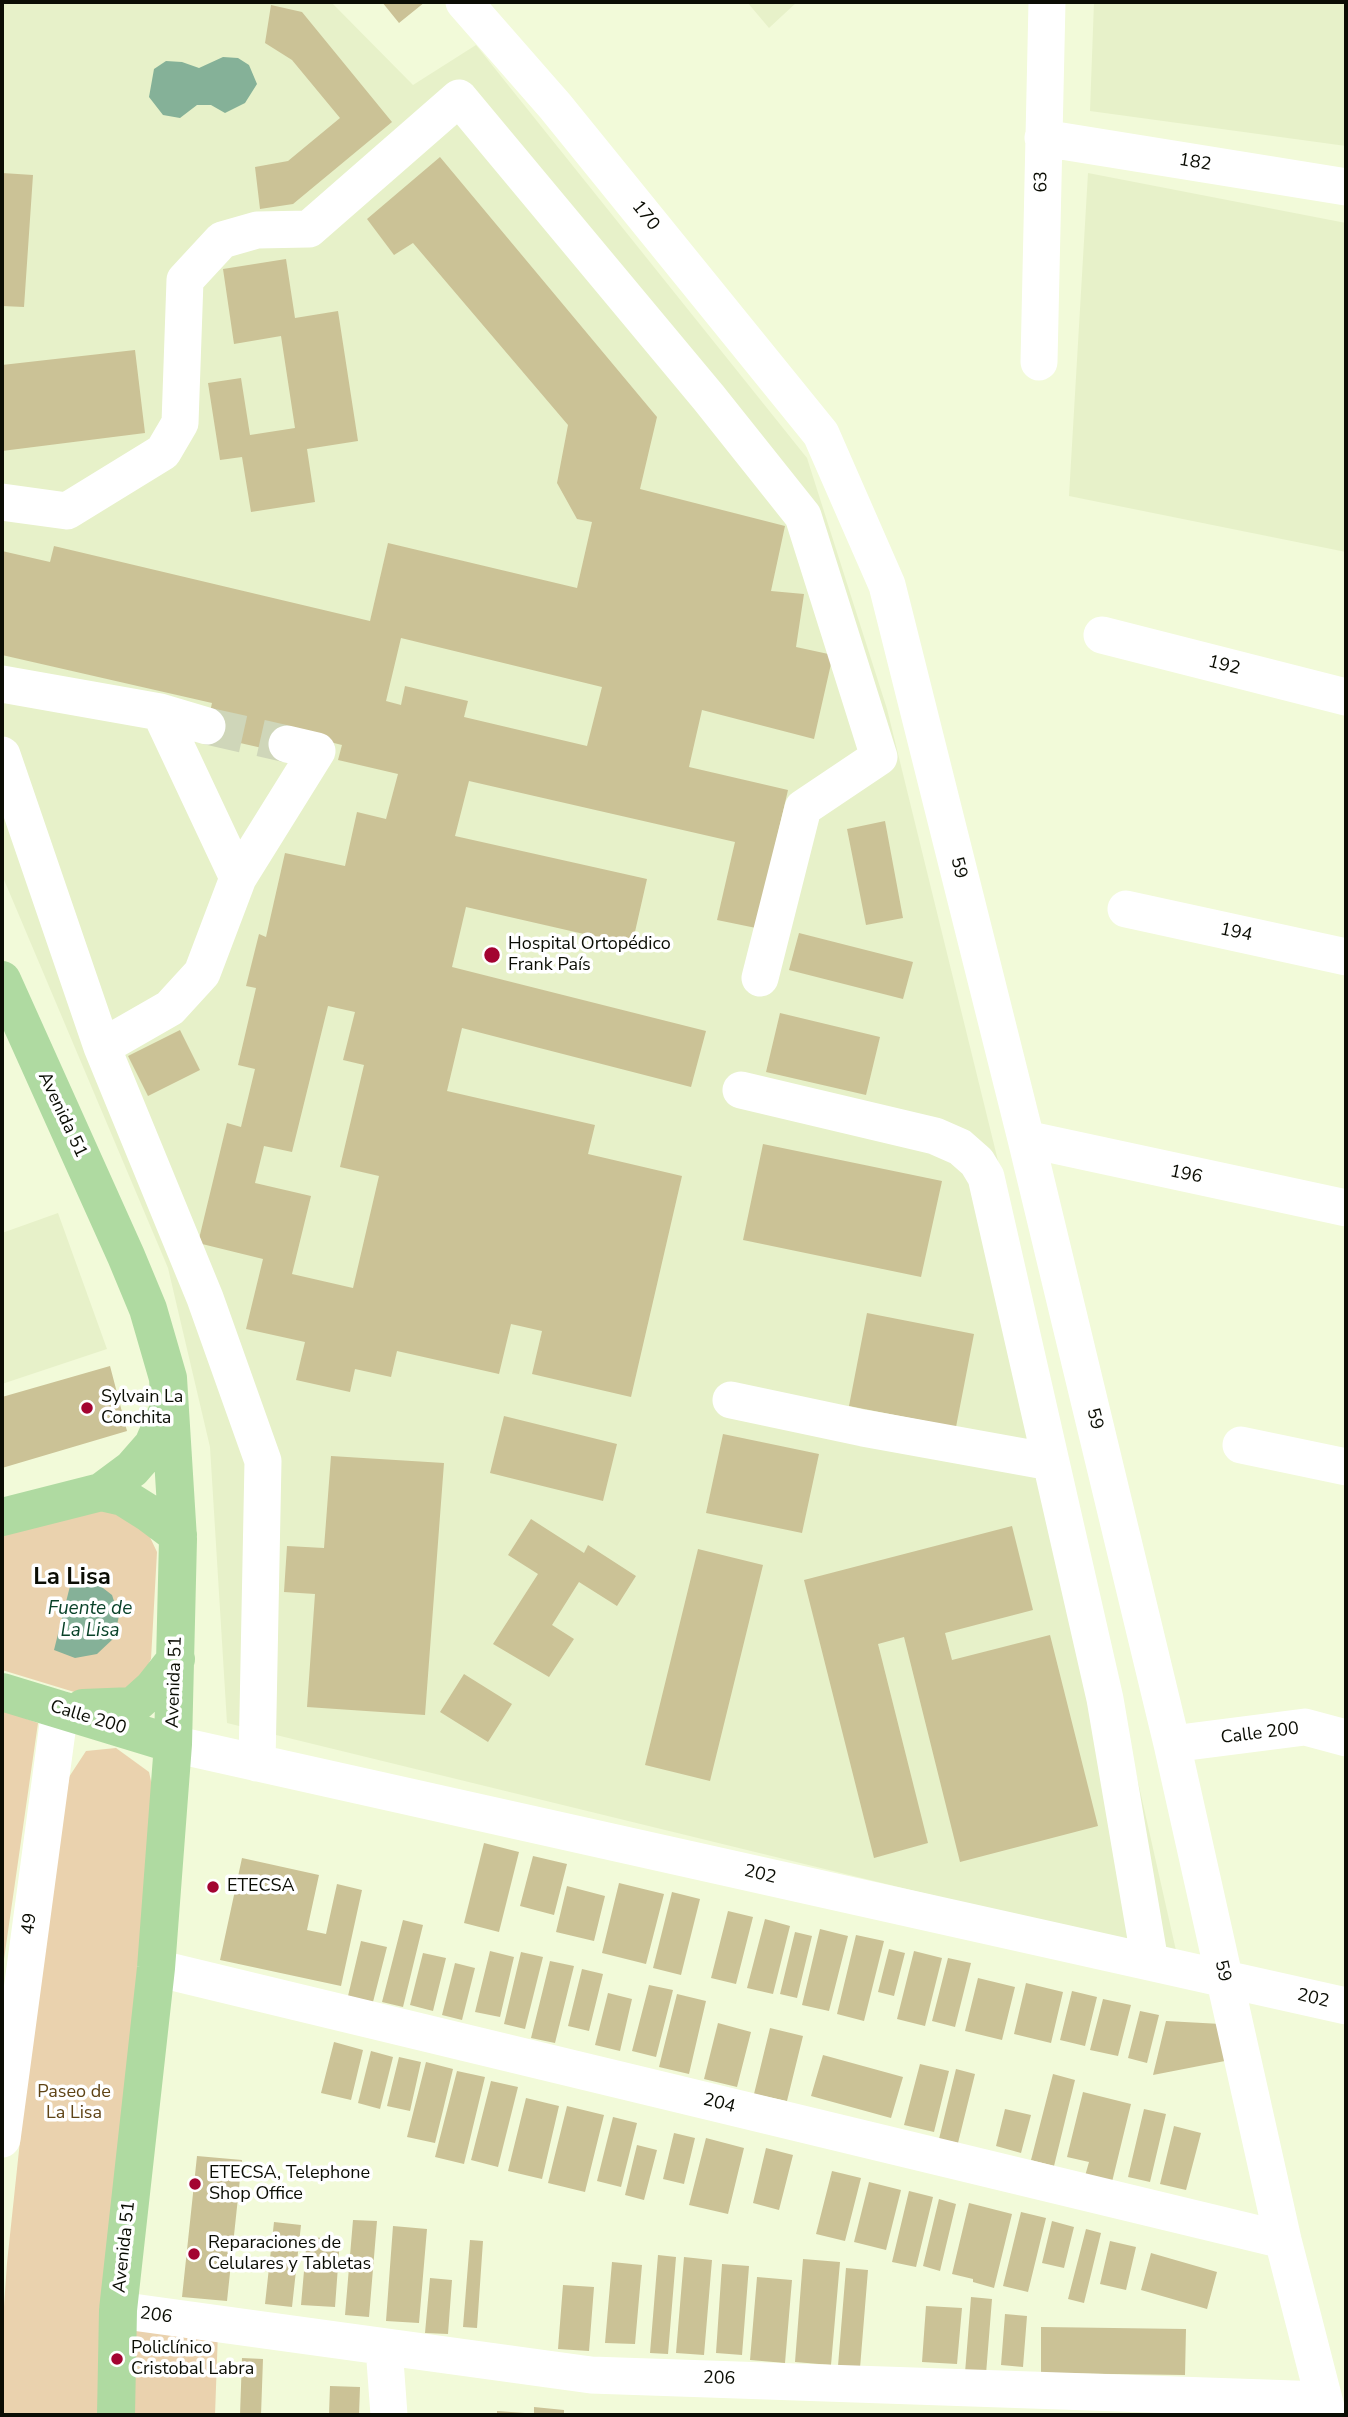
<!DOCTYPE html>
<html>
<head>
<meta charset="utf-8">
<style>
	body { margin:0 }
	#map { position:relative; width:1348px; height:2417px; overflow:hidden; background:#f2fad9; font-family:"Nunito Sans",sans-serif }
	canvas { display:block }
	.frame { position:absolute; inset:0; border:4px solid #0b0d04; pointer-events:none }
</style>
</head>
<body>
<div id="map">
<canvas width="1348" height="2417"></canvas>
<div class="frame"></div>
</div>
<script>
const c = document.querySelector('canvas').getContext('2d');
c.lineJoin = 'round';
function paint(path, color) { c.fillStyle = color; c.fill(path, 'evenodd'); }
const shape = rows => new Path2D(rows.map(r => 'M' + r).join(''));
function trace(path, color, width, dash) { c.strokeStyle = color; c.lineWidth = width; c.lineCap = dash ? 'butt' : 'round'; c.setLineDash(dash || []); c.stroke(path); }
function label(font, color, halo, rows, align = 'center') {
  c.font = font + ' "Nunito Sans",sans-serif'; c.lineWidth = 7; c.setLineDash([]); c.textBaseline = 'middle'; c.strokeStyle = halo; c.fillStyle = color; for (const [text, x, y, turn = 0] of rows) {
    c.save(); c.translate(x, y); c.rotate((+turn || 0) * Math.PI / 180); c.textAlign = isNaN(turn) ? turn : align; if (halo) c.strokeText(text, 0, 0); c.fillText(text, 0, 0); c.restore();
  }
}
paint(shape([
	[2,2,331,2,413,85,476,45,807,458,887,709,1000,1169,1177,1955,227,1723,210,1447,168,1268,2,875],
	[747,2,797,2,769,28],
	[1094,2,1346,2,1346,146,1090,111],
	[1088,173,1346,223,1346,552,1069,496],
	[58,1213,107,1349,2,1384,2,1233]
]), '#e7f1c9');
paint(shape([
	[88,1502,106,1506,148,1533,157,1552,151,1659,139,1682,124,1695,94,1698,2,1670,2,1536],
	[2,1710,38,1723,2,1973],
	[116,1748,149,1772,155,1799,99,2415,2,2415,2,2335,7,2263,30,2047,69,1777,86,1751],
	[134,2325,218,2332,215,2415,126,2415]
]), '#ead2ae');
paint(shape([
	[223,57,238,58,249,65,257,84,245,103,225,113,211,105,197,105,180,118,163,115,149,97,154,69,166,61,182,62,199,68],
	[72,1578,94,1581,112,1595,119,1616,114,1638,97,1654,75,1658,54,1650]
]), '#85b198');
paint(shape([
	[382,2,425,2,399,23],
	[271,5,302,12,392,122,293,204,260,209,255,167,288,161,340,118,292,60,265,43],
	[440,157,657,417,640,489,785,526,771,591,804,594,796,647,833,655,814,739,702,710,689,767,788,790,756,928,717,920,735,842,469,781,455,836,647,879,632,945,466,907,452,967,706,1031,691,1087,462,1028,447,1091,595,1125,588,1154,682,1176,631,1397,532,1374,542,1331,511,1324,499,1374,397,1351,391,1377,355,1369,350,1392,296,1380,305,1342,246,1329,263,1259,198,1243,227,1123,241,1127,255,1069,238,1065,256,988,246,986,259,934,266,937,285,853,345,866,357,812,386,819,398,774,338,760,342,745,289,732,284,753,205,735,212,703,2,655,2,551,50,562,54,546,370,621,388,543,577,588,592,522,577,519,557,483,568,425,413,243,394,255,367,219],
	[401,638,602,687,587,746,464,717,468,701,405,686,401,705,386,701],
	[328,1006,355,1012,343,1060,364,1065,340,1167,379,1176,353,1288,292,1274,311,1196,255,1183,264,1146,292,1152],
	[2,173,33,175,24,307,2,306],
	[286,259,295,318,338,311,358,441,307,449,315,502,251,512,242,457,220,460,208,383,241,378,250,435,295,428,281,336,234,344,223,269],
	[135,350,145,433,2,451,2,365],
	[885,821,903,918,866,925,847,829],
	[799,933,913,962,903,999,789,970],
	[780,1013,880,1037,866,1095,766,1072],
	[180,1030,200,1070,148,1096,128,1056],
	[763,1144,942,1181,921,1277,743,1240],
	[867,1313,974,1334,956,1427,849,1406],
	[110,1366,127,1431,2,1468,2,1397],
	[504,1416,617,1444,603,1501,490,1473],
	[723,1434,819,1454,802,1533,706,1513],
	[331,1456,444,1463,425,1715,307,1707,315,1594,284,1592,287,1546,324,1548],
	[531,1519,584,1553,588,1545,636,1576,617,1606,579,1582,552,1625,574,1639,549,1677,493,1644,538,1574,508,1555],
	[1012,1526,1033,1610,945,1633,952,1660,1050,1635,1098,1826,960,1862,904,1637,878,1644,928,1843,874,1858,804,1580],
	[698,1549,763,1565,710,1781,645,1765],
	[464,1674,512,1704,488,1742,440,1712],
	[484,1843,519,1852,499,1932,464,1923],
	[533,1856,567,1864,554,1915,520,1906],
	[242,1858,319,1875,307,1930,326,1934,337,1884,362,1890,341,1986,220,1960],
	[619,1883,664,1894,646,1964,602,1953],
	[567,1886,605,1896,594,1941,556,1932],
	[672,1892,700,1899,681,1975,653,1968],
	[728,1911,753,1917,736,1984,711,1978],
	[765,1919,790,1926,773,1994,747,1988],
	[403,1920,423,1925,403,2007,382,2002],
	[820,1929,848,1936,829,2011,802,2005],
	[795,1932,812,1936,797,1998,780,1994],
	[856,1935,884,1941,864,2021,837,2014],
	[361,1941,387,1947,373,2002,348,1996],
	[889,1949,905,1953,894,1996,878,1992],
	[490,1951,514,1957,500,2017,475,2012],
	[914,1951,942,1958,925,2026,897,2019],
	[521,1952,543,1957,525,2029,504,2024],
	[423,1953,446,1958,433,2011,410,2005],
	[948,1958,971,1963,955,2027,932,2021],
	[550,1961,574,1966,555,2043,531,2038],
	[455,1963,475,1968,462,2020,442,2015],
	[582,1969,603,1974,589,2031,568,2026],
	[978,1978,1015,1987,1002,2040,965,2031],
	[1026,1983,1063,1992,1051,2043,1014,2034],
	[649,1985,673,1990,656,2057,632,2051],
	[1072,1991,1097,1997,1085,2046,1060,2040],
	[608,1993,632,1999,620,2051,595,2045],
	[677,1994,706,2001,689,2074,659,2067],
	[1103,1999,1131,2005,1118,2056,1090,2050],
	[1140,2011,1159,2015,1147,2063,1128,2058],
	[1166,2021,1221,2024,1230,2060,1153,2075],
	[718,2023,751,2032,737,2087,704,2079],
	[770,2028,803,2036,787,2101,754,2094],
	[334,2042,363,2050,351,2100,321,2093],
	[371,2051,393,2057,380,2109,358,2103],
	[823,2055,903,2077,891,2118,811,2096],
	[399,2057,421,2062,410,2111,387,2106],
	[426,2062,453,2069,435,2143,407,2137],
	[920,2064,949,2071,934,2132,904,2125],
	[956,2069,975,2074,958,2143,939,2139],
	[457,2071,485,2077,464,2164,435,2157],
	[1053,2074,1075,2080,1054,2166,1031,2160],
	[491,2081,518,2087,498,2167,471,2160],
	[1083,2092,1131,2104,1112,2182,1085,2176,1089,2162,1067,2157],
	[526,2098,559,2106,542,2179,508,2171],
	[567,2106,604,2115,585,2192,548,2183],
	[1005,2109,1031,2115,1021,2153,996,2146],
	[1144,2109,1166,2114,1150,2182,1128,2177],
	[613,2117,637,2123,621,2187,597,2181],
	[1174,2126,1201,2133,1186,2190,1160,2184],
	[674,2133,695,2138,684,2184,663,2179],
	[706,2138,744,2148,728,2214,689,2205],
	[637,2145,657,2150,644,2200,625,2195],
	[766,2148,793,2155,779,2210,753,2203],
	[197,2156,242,2160,227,2301,182,2297],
	[832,2171,861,2178,845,2241,816,2234],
	[869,2182,901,2190,886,2250,854,2242],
	[909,2191,933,2197,916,2267,892,2262],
	[939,2199,956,2204,940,2271,923,2266],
	[969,2203,1012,2214,994,2288,973,2282,973,2279,952,2274],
	[1021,2212,1046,2218,1028,2292,1003,2286],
	[353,2220,377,2221,369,2317,345,2315],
	[1052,2221,1074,2227,1064,2268,1042,2263],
	[274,2222,301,2225,292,2307,265,2304],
	[393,2226,427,2229,419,2323,386,2321],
	[1086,2229,1101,2233,1084,2303,1068,2299],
	[307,2237,340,2239,335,2307,301,2305],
	[470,2240,483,2241,477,2328,463,2327],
	[1110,2241,1136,2247,1126,2290,1100,2284],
	[1151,2253,1217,2272,1207,2309,1141,2290],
	[658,2255,676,2257,668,2354,650,2353],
	[684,2257,712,2260,704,2355,676,2353],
	[803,2259,840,2262,831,2365,795,2362],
	[612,2262,642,2265,635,2344,605,2343],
	[722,2264,749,2266,742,2355,716,2353],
	[846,2268,868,2270,860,2368,838,2366],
	[757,2277,792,2280,785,2363,750,2360],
	[430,2278,452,2280,448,2334,425,2333],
	[563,2285,594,2287,589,2351,558,2349],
	[971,2297,992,2299,986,2374,965,2373],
	[926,2306,962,2308,957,2364,922,2362],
	[1005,2314,1027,2316,1023,2367,1001,2365],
	[1041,2327,1186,2329,1185,2375,1041,2373],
	[242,2358,263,2359,261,2415,240,2415],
	[330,2386,360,2387,359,2415,329,2415],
	[534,2407,564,2410,564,2415,534,2415],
	[497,2411,525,2413,525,2415,497,2415]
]), '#cbc296');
trace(shape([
	[207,726,287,744]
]), '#cfd6b9', 37, [37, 18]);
trace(shape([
	[464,2,555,106,821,434,887,585,1026,1139,1172,1744,1283,2240,1328,2415],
	[1043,138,1346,187],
	[1039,362,1047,2],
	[2,502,67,511,163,452,180,423,185,280,222,240,257,230,309,229,459,98,709,398,803,516,879,757,803,808,760,978],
	[1102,635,1346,697],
	[2,684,160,712,207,726],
	[2,755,102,1047,205,1298,263,1461,257,1763],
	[238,878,317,751,287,744],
	[1126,909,1346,957],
	[102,1047,170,1008,202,973,238,878,160,712],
	[741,1090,935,1136,960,1147,977,1162,986,1177,1105,1699,1150,1962],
	[1026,1139,1346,1208],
	[731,1400,863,1428,1051,1462],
	[1241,1445,1346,1467],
	[173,1744,1346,2006],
	[1172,1744,1305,1727,1346,1738],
	[156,1968,1283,2240],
	[2,2139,60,1709],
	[118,2310,591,2375,1324,2400],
	[384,2347,389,2415]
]), '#fff', 37);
trace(shape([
	[2,980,126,1256,148,1309,168,1378,178,1539,173,1744,156,1968,118,2310,116,2415],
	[101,1492,123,1497,150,1514,178,1535],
	[2,1517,101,1492,132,1469,153,1445,168,1410],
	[2,1692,173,1744],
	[83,1708,133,1706,153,1688,176,1659]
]), '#afdaa1', 38);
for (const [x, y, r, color] of [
	[492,955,9,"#a30431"],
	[87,1408,7,"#a30431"],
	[213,1887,7,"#a30431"],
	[195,2184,7,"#a30431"],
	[194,2254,7,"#a30431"],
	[117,2359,7,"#a30431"]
]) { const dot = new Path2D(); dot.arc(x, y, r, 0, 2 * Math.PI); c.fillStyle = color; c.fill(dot); trace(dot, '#fff', 2.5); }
label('18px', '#0b0d04', '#fff', [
	["182",1195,163,9],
	["63",1042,182,-89],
	["170",645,216,51],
	["192",1224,666,14],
	["59",958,868,76],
	["194",1236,933,12],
	["Avenida 51",62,1115,65],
	["196",1186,1175,12],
	["59",1094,1419,76],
	["Avenida 51",175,1682,-88],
	["Calle 200",88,1718,17],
	["Calle 200",1260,1734,-7],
	["202",760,1875,13],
	["49",30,1924,-82],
	["59",1222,1971,78],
	["202",1313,1999,13],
	["204",719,2104,14],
	["Avenida 51",125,2247,-84],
	["206",156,2316,8],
	["206",719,2379,2]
]);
label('18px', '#0b0d04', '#fff', [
	["Hospital Ortopédico",508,945],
	["Frank País",508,966],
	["Sylvain La",101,1398],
	["Conchita",101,1419],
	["ETECSA",227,1887],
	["ETECSA, Telephone",209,2174],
	["Shop Office",209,2195],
	["Reparaciones de",208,2244],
	["Celulares y Tabletas",208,2265],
	["Policlínico",131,2349],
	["Cristobal Labra",131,2370]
], 'left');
label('18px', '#5f4416', '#fff', [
	["Paseo de",74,2093],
	["La Lisa",74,2114]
]);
label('italic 19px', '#094229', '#fff', [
	["Fuente de",90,1609],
	["La Lisa",90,1631]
]);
label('bold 24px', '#0b0d04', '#fff', [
	["La Lisa",72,1578]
]);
</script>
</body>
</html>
